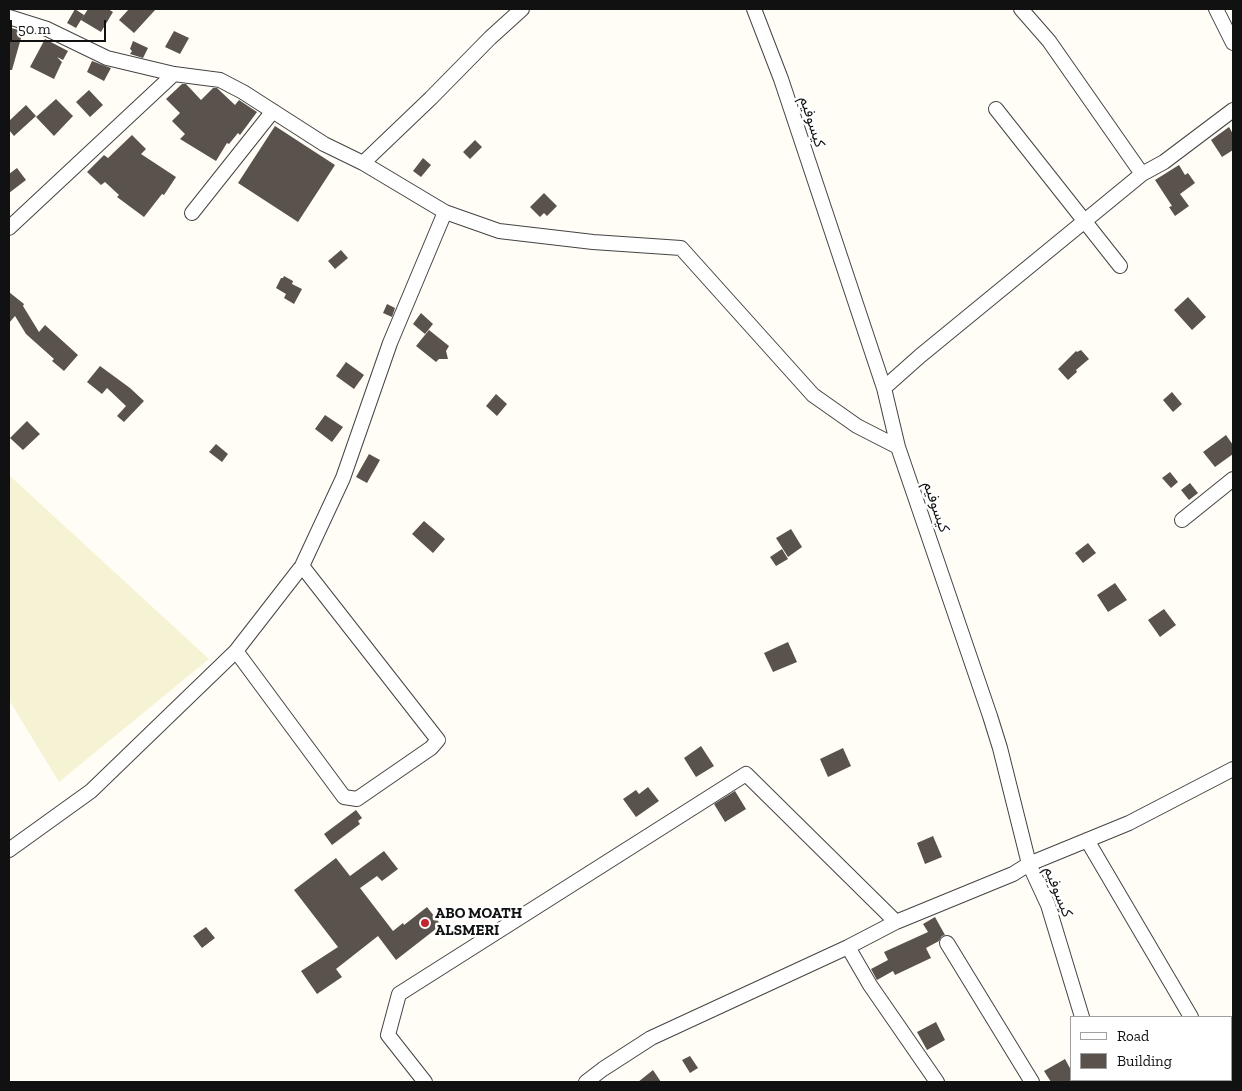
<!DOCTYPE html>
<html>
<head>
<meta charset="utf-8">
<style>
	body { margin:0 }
	#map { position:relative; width:1242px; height:1091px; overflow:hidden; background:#fffdf5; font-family:"Zilla Slab",serif }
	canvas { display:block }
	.frame { position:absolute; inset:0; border:10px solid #111; pointer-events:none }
	.legend { position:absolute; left:1070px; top:1016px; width:162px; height:65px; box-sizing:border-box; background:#fff; border:1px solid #a0a0a0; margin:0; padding:6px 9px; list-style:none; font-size:15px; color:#111 }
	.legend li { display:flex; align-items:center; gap:10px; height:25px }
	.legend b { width:25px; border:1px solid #a0a0a0 }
	.scale { position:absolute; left:10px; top:20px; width:96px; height:22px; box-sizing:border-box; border:2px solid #111; border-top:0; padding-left:6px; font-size:15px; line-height:18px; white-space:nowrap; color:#111; -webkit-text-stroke:4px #fff; paint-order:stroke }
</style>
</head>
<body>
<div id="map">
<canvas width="1242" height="1091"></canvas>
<div class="frame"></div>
<ul class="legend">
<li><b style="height:6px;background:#fff"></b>Road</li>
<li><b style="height:14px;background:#5a524d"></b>Building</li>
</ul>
<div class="scale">50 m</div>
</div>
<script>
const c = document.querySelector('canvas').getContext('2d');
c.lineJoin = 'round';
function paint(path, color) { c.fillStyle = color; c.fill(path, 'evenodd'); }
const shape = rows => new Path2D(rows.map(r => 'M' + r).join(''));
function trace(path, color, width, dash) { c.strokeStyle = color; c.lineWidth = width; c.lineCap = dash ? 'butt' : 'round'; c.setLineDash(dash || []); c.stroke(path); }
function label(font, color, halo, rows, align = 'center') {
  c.font = font + ' "Zilla Slab","Noto Sans Arabic",serif'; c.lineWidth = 5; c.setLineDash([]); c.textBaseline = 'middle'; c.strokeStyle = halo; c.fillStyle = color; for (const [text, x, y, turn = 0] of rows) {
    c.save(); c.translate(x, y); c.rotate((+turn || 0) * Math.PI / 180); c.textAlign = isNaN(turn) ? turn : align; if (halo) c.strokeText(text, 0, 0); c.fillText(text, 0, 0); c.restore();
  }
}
paint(shape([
	[9,475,209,659,59,782,9,700]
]), '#f6f3d4');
paint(shape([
	[75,9,84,15,76,28,67,23],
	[88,9,108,9,113,12,101,32,81,20],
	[129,9,156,9,134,33,119,20],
	[11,28,23,31,12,70,9,70,9,35],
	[174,31,189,38,180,54,165,47],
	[45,39,68,51,63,60,57,57,62,62,54,79,30,67],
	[133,41,148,48,143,58,130,54,132,51,130,49],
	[92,61,111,68,104,81,87,72],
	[182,84,186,84,201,100,213,88,217,88,235,105,239,100,257,112,240,135,238,133,229,144,227,143,216,161,180,139,185,134,172,121,180,113,166,99],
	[89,90,103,105,90,117,76,102],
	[56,99,73,116,54,136,36,117],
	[26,105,36,116,14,136,9,130,9,121],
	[275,126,335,165,298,222,238,183],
	[1229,127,1233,134,1233,150,1222,157,1211,140],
	[132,135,146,149,141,154,176,177,164,195,162,194,144,217,117,197,119,195,105,182,101,185,87,172,104,155,108,158],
	[475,140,482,147,470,159,463,152],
	[423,158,431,165,421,177,413,171],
	[1179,165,1185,175,1188,173,1195,183,1180,194,1189,206,1175,216,1169,207,1172,206,1155,180],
	[17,168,26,180,9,193,9,174],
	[544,193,557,206,547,216,544,213,540,217,530,207],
	[341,250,348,258,335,269,328,261],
	[284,276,293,281,292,284,302,289,294,304,284,298,286,294,276,288,281,278,283,278],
	[9,292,24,304,23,306,39,332,45,325,78,355,64,371,52,361,54,359,26,334,15,316,9,323],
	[1188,297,1206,317,1192,330,1174,310],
	[387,304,395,308,392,317,383,313],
	[421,313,433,324,425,334,413,324],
	[429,330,449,346,446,351,448,359,439,359,436,362,416,346],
	[1081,350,1089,359,1076,370,1077,372,1068,380,1058,369,1076,351,1077,352],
	[346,362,364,375,354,389,336,376],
	[100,366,130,388,144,401,124,422,117,416,126,406,107,388,102,394,87,382],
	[1172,392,1182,404,1173,412,1163,400],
	[496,394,507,404,497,416,486,406],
	[325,415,343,427,332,442,315,429],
	[27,421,40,434,23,450,10,438],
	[1226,435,1233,445,1233,454,1215,467,1203,452],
	[216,444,228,454,222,462,209,452],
	[369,454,380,460,367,483,356,477],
	[1170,472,1178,482,1171,488,1162,478],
	[1190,483,1198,493,1189,500,1181,490],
	[424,521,445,539,433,553,412,534],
	[791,529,802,547,788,557,776,538],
	[1088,543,1096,553,1083,563,1075,553],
	[782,549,788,559,776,566,770,557],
	[1115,583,1127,600,1108,612,1097,595],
	[1164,609,1176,625,1160,637,1148,620],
	[788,642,797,662,773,672,764,653],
	[701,746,714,766,696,777,684,758],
	[843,748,851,766,828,777,820,759],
	[648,787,659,801,636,817,623,799,636,790,639,794],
	[735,791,746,809,725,822,714,804],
	[356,810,362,818,358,821,360,824,332,845,324,834],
	[933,836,942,857,925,864,917,843],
	[384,851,398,869,382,881,377,876,360,888,393,931,403,923,404,925,427,907,441,925,396,960,378,936,336,969,342,977,317,994,301,971,338,947,294,890,336,858,350,876],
	[935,917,945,935,942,936,939,941,926,948,931,958,895,975,893,971,877,980,871,969,888,960,884,952,928,932,923,924],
	[206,927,215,938,202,948,193,936],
	[936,1022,945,1040,927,1050,917,1032],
	[690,1056,698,1068,690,1073,682,1060],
	[1065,1059,1071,1070,1071,1082,1051,1082,1044,1071],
	[653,1070,661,1082,638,1082]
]), '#5a524d');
const minor = shape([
	[754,9,781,79,884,388,898,447,990,716,1000,748,1029,864,1048,905,1082,1017],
	[1021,9,1049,41,1142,174],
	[1216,9,1233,43],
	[9,17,47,29,107,58,174,74,220,80,243,92,324,144,363,163,445,212,499,231,593,242,681,248,813,395,857,426,898,447],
	[996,109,1120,266],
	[363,163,431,98,490,38,522,9],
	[192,213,273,111],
	[9,228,174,74],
	[884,388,920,356,1142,174,1164,162,1233,110],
	[1182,520,1233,479],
	[236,651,344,797,357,799,431,748,438,740,302,566],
	[1087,840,1191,1017],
	[9,850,91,791,236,651,302,566,343,478,390,343,445,212],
	[947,943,1032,1082],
	[848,947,870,985,937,1082],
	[1101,1080,1102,1082],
	[1227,1080,1228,1082],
	[425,1082,388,1035,399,994,746,774,896,922],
	[586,1082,603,1069,651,1038,848,947,896,922,1013,874,1029,864,1129,823,1233,769]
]);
trace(minor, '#444', 16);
trace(minor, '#fff', 14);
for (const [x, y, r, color] of [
	[425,923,5,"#c4262e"]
]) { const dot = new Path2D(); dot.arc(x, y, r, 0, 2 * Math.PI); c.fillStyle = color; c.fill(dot); trace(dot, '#fff', 2); }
label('15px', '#111', '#fff', [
	["كيسوفيم",812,122,72],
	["كيسوفيم",936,507,71],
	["كيسوفيم",1058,892,68]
]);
label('bold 15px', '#111', '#fff', [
	["ABO MOATH",435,914],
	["ALSMERI",435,931]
], 'left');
</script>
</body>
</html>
